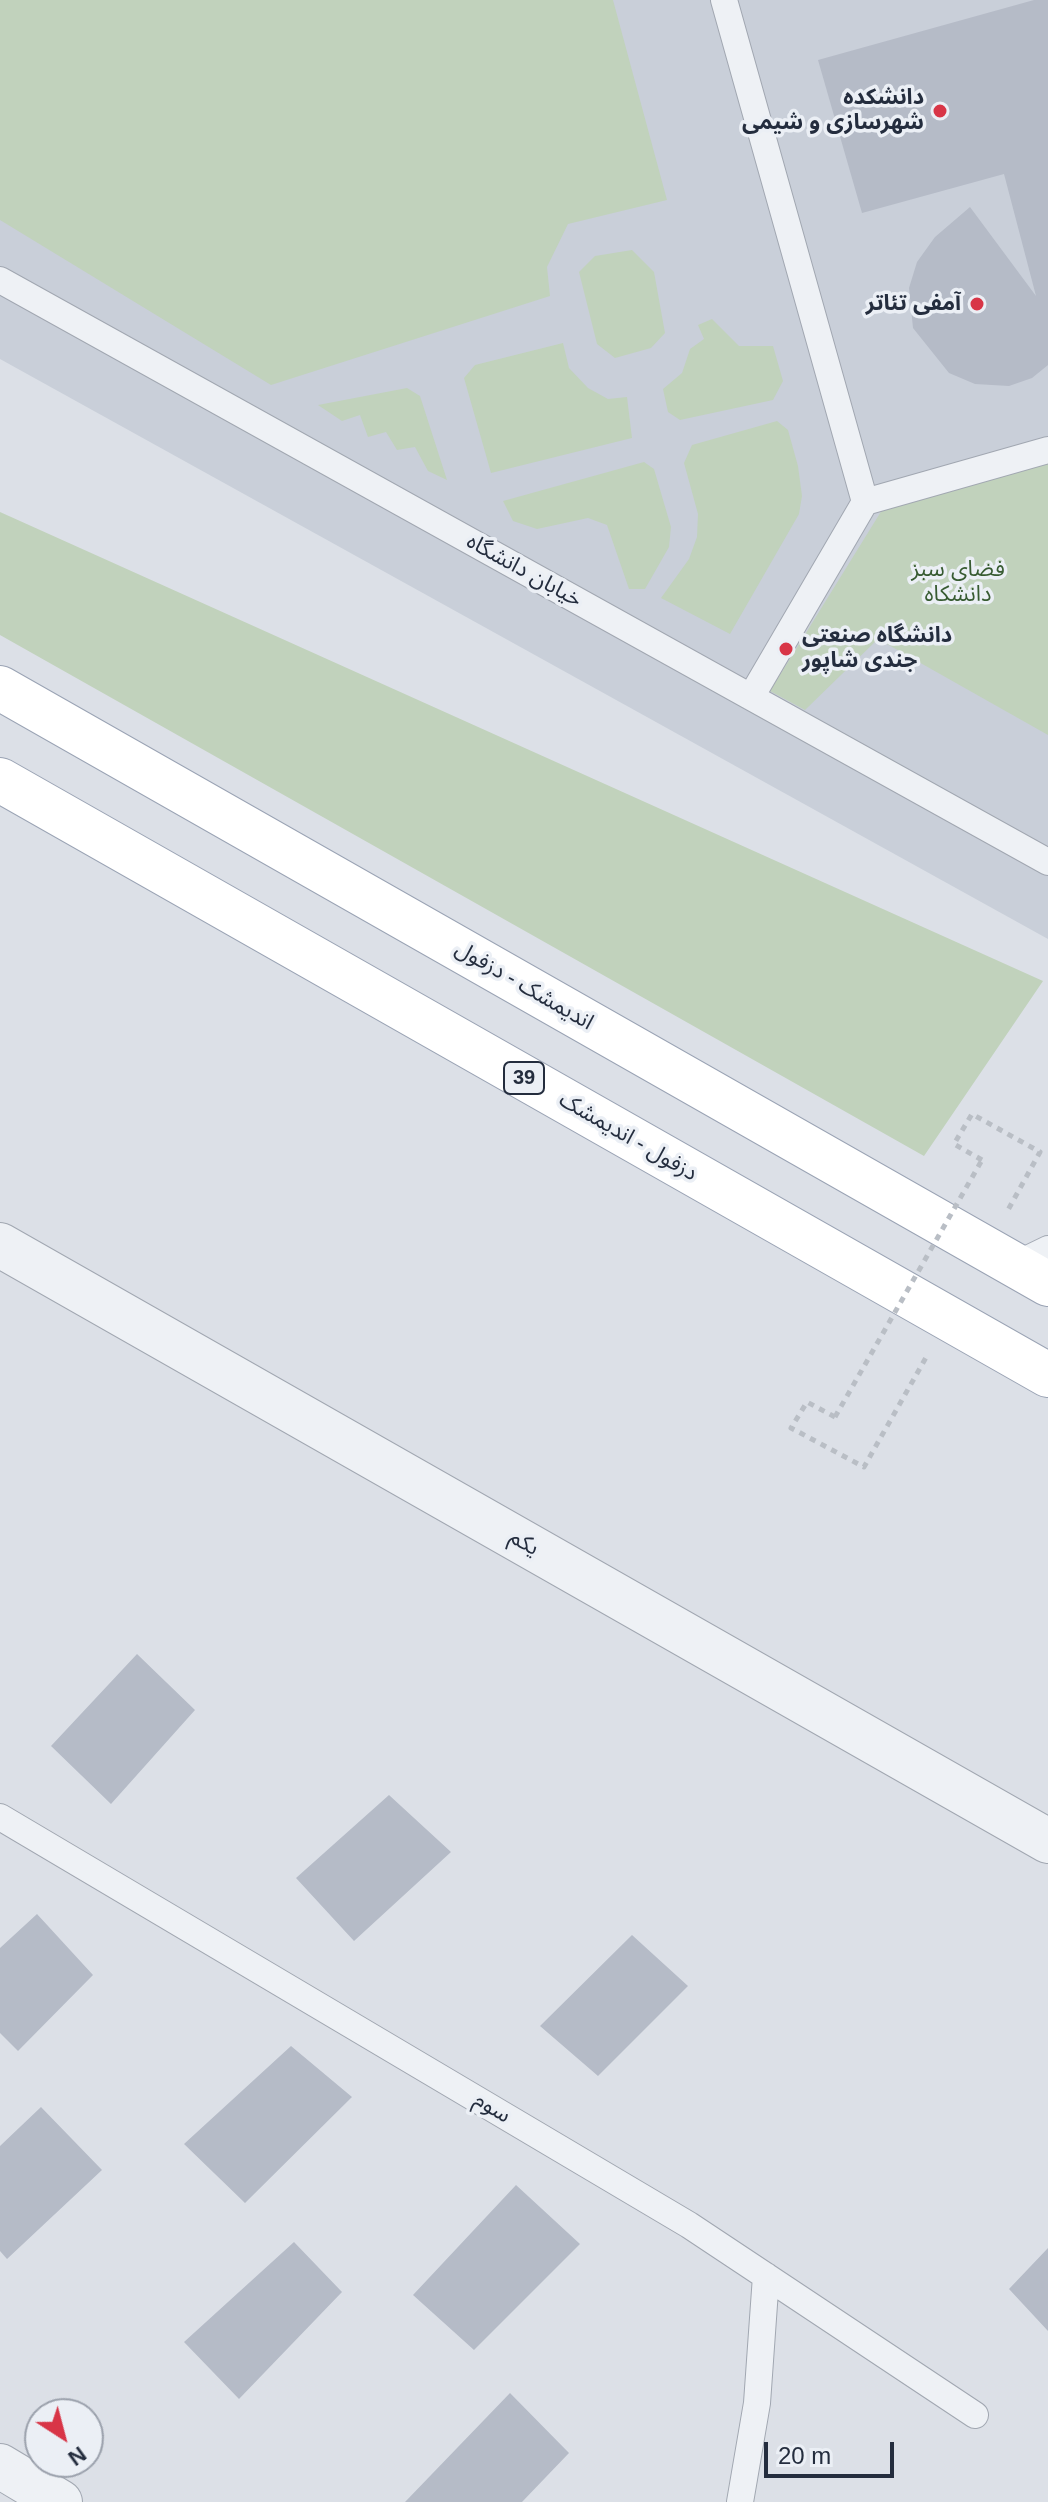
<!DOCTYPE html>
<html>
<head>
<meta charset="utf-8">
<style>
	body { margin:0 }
	#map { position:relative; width:1048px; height:2502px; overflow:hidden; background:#dce0e7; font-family:Helvetica,sans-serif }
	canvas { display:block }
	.north { position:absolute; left:24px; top:2398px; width:80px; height:80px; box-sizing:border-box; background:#ebeff5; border:2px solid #9ba1ac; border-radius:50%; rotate:144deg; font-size:22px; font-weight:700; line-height:32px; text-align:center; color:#242d3e }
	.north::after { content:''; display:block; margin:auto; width:28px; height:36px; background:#d83547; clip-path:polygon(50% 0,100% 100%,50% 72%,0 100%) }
	.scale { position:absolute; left:764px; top:2442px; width:130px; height:36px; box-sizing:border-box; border:4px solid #242d3e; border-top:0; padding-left:10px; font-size:24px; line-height:28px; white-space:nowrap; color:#242d3e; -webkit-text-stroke:6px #ebeff5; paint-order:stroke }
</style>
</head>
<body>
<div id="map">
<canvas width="1048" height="2502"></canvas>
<div class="north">N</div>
<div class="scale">20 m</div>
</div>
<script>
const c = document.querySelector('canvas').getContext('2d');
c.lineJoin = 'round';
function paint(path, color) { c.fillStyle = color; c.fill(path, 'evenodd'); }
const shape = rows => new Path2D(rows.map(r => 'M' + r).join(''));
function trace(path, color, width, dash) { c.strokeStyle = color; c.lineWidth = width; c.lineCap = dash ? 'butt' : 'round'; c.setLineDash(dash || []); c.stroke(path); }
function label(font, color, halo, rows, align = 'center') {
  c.font = font + ' Helvetica,"Noto Sans Arabic",sans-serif'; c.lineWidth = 7; c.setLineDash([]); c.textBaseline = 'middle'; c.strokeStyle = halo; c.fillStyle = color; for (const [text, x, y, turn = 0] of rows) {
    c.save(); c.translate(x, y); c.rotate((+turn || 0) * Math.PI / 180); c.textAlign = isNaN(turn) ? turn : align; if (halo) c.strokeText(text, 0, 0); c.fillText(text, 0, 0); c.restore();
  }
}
paint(shape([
	[0,0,1048,0,1048,939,0,359]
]), '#c9cfd9');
paint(shape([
	[0,0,613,0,667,200,568,224,547,267,550,296,271,385,0,220],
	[632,250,654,272,665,333,651,348,615,358,597,344,579,272,595,256],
	[712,319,739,346,773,346,783,381,773,400,680,420,668,412,663,389,682,373,690,349,704,339,698,325],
	[563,343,569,368,588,388,608,399,627,397,632,438,491,473,464,378,475,365],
	[407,388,420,396,447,480,428,471,415,447,397,450,386,432,368,437,360,415,342,421,318,405],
	[777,421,788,430,798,466,802,496,799,514,730,634,661,598,689,559,697,537,698,514,684,463,692,445],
	[644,462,654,469,671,527,669,547,645,589,629,589,607,525,588,518,537,529,513,521,503,501],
	[1048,463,1048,735,878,639,805,710,770,691,882,510],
	[0,512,1043,981,924,1156,0,635]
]), '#c1d2bc');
paint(shape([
	[1034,0,1048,0,1048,365,1032,378,1009,386,975,384,949,373,913,328,909,288,917,262,935,237,970,207,1036,296,1004,174,862,213,818,60],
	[137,1654,195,1710,111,1804,51,1746],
	[389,1795,451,1852,354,1941,296,1878],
	[37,1914,93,1975,18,2051,0,2033,0,1948],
	[632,1935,688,1986,598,2076,540,2026],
	[291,2046,352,2097,245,2203,184,2144],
	[41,2107,102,2170,7,2259,0,2251,0,2146],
	[516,2185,580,2244,474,2350,413,2295],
	[294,2242,342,2292,239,2399,184,2342],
	[1048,2248,1048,2331,1009,2289],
	[510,2393,569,2453,522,2502,405,2502]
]), '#b5bbc7');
const service = shape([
	[724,0,865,502,751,697],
	[0,280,1048,862],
	[865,502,1048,450],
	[1015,1265,1048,1249],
	[0,1817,689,2225,975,2415],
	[740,2502,757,2403,766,2276]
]);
const minor = shape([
	[0,1245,1048,1841],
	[0,2466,60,2502]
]);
const primary = shape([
	[0,688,1048,1284],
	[0,780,1048,1375]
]);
trace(service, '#a1a7b1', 28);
trace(minor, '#a1a7b1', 46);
trace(primary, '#9aa3b4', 46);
trace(shape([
	[982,1160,954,1144,972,1114,1040,1152,1008,1210],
	[835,1417,807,1402,791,1428,864,1467,928,1354]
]), '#b9bec5', 5, [6, 6]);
trace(service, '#eef1f5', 26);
trace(minor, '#eef1f5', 44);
trace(primary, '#fff', 44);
trace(shape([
	[835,1417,982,1160]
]), '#b9bec5', 5, [6, 6]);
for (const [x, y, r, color] of [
	[940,111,8,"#d83547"],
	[977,304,8,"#d83547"],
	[786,649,8,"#d83547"]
]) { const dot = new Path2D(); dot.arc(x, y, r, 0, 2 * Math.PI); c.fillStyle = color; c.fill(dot); trace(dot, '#ebeff5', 3); }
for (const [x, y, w] of [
	[524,1078,40]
]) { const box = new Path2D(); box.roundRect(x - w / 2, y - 16, w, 32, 6); c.fillStyle = '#ebeff5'; c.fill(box); trace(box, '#242d3e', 2); }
label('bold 20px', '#242d3e', null, [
	["39",524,1078]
]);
label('bold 22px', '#242d3e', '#ebeff5', [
	["دانشکده",924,98],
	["شهرسازی و شیمی",924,123],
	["آمفی تئاتر",961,304],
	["دانشگاه صنعتی",802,636,"left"],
	["جندی شاپور",802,661,"left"]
], 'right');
label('22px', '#375b31', '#ebeff5', [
	["فضای سبز",958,570],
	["دانشکاه",958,595]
]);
label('22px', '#242d3e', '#ebeff5', [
	["خیابان دانشگاه",524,571,29],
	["اندیمشک - دزفول",524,986,30],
	["دزفول - اندیمشک",628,1137,30],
	["یکم",524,1543,30],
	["سوم",492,2108,31]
]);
</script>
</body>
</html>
